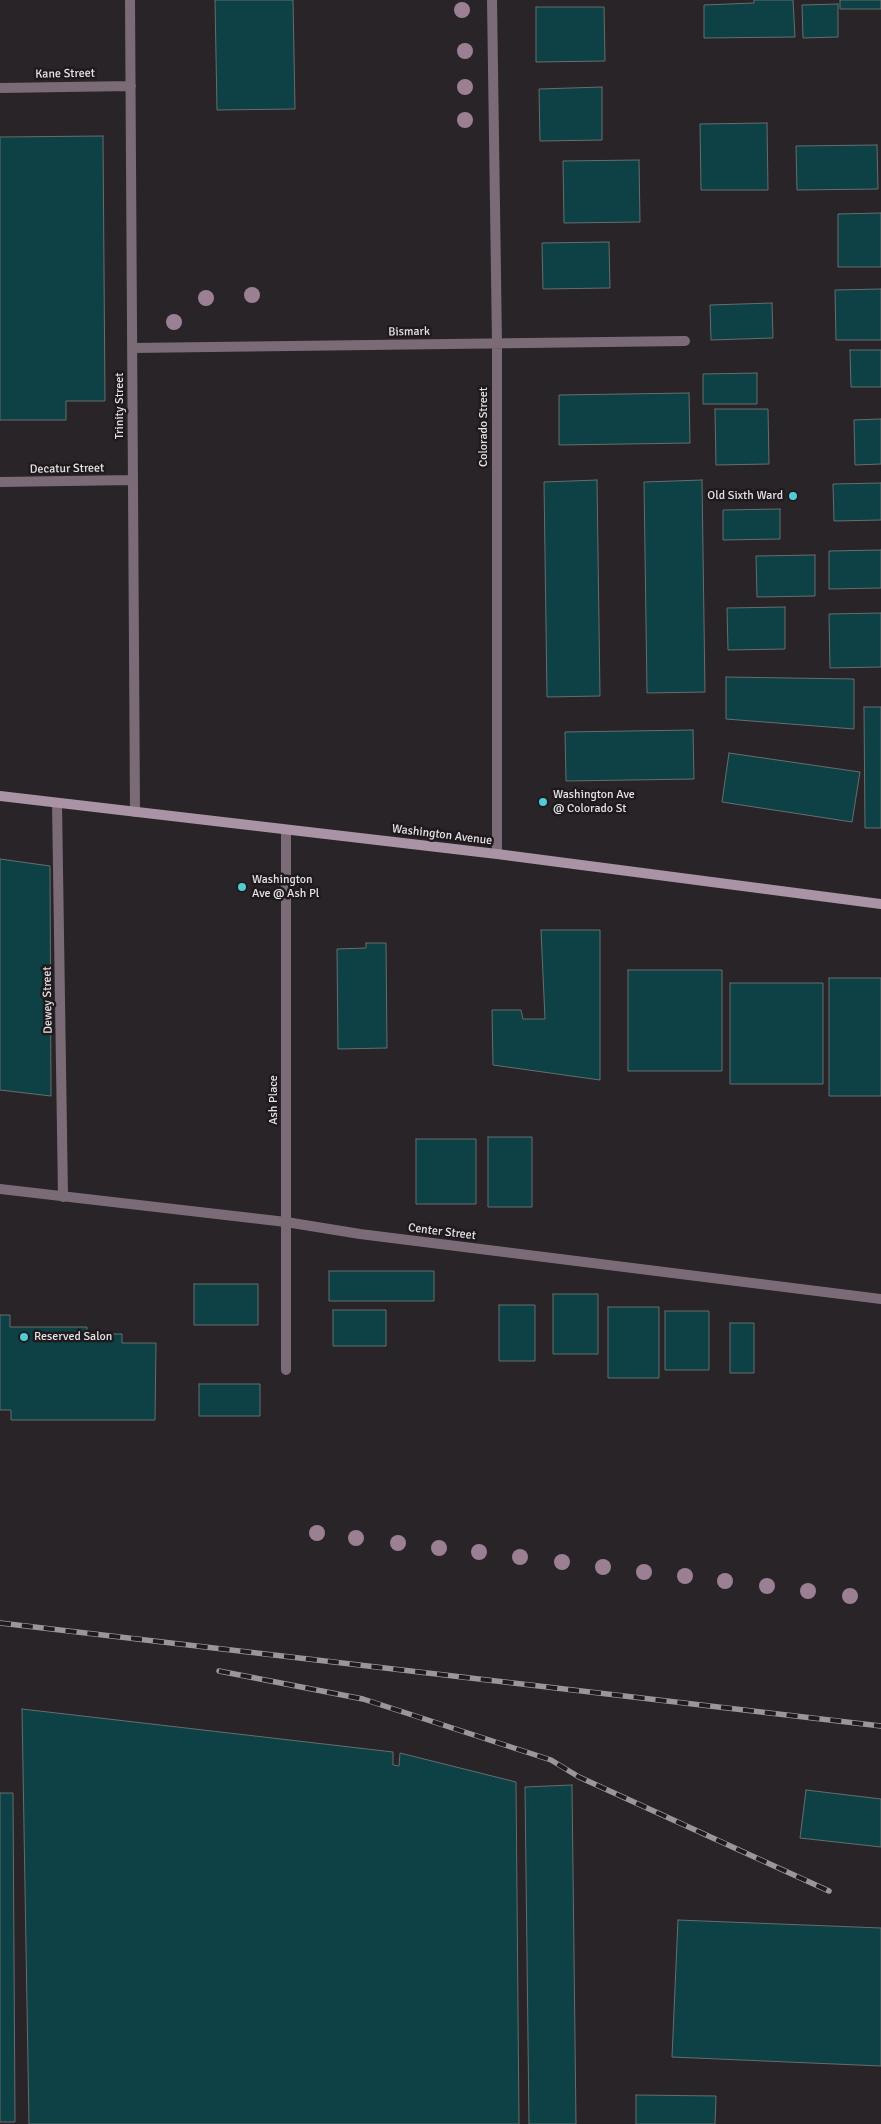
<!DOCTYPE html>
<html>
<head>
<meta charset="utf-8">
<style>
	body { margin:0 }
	canvas { display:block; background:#282427 }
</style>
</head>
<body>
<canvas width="881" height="2124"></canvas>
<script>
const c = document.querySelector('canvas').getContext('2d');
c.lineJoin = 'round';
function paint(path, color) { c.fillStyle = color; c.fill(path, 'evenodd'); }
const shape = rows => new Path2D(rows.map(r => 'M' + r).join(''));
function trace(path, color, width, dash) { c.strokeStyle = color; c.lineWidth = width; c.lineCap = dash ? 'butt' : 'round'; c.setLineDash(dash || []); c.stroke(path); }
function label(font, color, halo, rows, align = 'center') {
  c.font = font + ' Signika,sans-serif'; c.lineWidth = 5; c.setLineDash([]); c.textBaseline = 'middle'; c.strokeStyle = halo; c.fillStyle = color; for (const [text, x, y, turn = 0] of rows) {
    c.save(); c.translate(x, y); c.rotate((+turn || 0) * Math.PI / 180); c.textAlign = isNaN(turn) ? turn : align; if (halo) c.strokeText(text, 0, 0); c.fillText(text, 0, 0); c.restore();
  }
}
const building = shape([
	[215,0,293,0,295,109,217,110,215,0],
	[754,0,793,0,795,37,704,38,704,5,754,3,754,0],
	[840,0,881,0,881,9,840,9,840,0],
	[838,4,838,37,803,38,802,5,838,4],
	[536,7,604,7,605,61,536,62,536,7],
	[602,87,602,140,540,141,539,89,602,87],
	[767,123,768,190,701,190,700,124,767,123],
	[103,136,105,401,66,401,66,420,0,420,0,137,103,136],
	[877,145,878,189,797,190,796,146,877,145],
	[639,160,640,222,564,223,563,161,639,160],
	[881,213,881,267,838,267,838,214,881,213],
	[609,242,610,288,543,289,542,243,609,242],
	[881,289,881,340,836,340,835,290,881,289],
	[772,303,773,338,711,340,710,305,772,303],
	[850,350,881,350,881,387,851,387,850,350],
	[757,373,757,404,703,404,703,374,757,373],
	[689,393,690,443,559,445,559,395,689,393],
	[715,409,768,409,769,464,716,465,715,409],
	[881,419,881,464,855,465,854,420,881,419],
	[597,480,600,696,547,697,544,482,597,480],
	[702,480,705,692,647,693,644,482,702,480],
	[881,483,881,520,834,521,833,484,881,483],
	[780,509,780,539,723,540,723,510,780,509],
	[881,550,881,588,829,589,829,551,881,550],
	[815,555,815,596,757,597,756,556,815,555],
	[785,607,785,649,728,650,727,608,785,607],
	[881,613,881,667,830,668,829,614,881,613],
	[726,677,854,679,854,729,726,719,726,677],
	[864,707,881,707,881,828,865,828,864,707],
	[693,730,694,779,566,781,565,732,693,730],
	[729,753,860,772,852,822,722,802,729,753],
	[0,859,50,866,51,1096,0,1090,0,859],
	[541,930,600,930,600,1080,493,1065,492,1010,521,1010,523,1019,545,1019,541,930],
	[366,943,386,943,387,1048,338,1049,337,949,366,948,366,943],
	[628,970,722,970,722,1071,628,1071,628,970],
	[829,978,881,978,881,1096,829,1096,829,978],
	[730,983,823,983,823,1084,730,1084,730,983],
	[488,1137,532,1137,532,1207,488,1207,488,1137],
	[416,1139,476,1139,476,1204,416,1204,416,1139],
	[329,1271,434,1271,434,1301,329,1301,329,1271],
	[194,1284,258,1284,258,1325,194,1325,194,1284],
	[553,1294,598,1294,598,1354,553,1354,553,1294],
	[499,1305,535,1305,535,1361,499,1361,499,1305],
	[608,1307,659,1307,659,1378,608,1378,608,1307],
	[333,1310,386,1310,386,1346,333,1346,333,1310],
	[665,1311,709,1311,709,1370,665,1370,665,1311],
	[0,1315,10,1315,10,1327,87,1327,87,1334,122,1334,122,1343,156,1343,155,1420,11,1420,11,1410,0,1410,0,1315],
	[730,1323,754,1323,754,1373,730,1373,730,1323],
	[199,1384,260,1384,260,1416,199,1416,199,1384],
	[22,1709,393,1752,393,1765,399,1766,400,1753,516,1782,519,2124,29,2124,22,1709],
	[572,1785,576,2124,529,2124,525,1787,572,1785],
	[806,1790,881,1799,881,1847,800,1838,806,1790],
	[0,1793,13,1793,15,2122,0,2122,0,1793],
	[678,1920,881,1928,881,2066,672,2057,678,1920],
	[636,2095,716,2096,715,2124,636,2124,636,2095]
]);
paint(building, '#0d4145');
trace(building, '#666d6d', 1);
trace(shape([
	[57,803,63,1197]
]), '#7a6b76', 10);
trace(shape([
	[130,0,135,812],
	[492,0,497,343,497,854],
	[0,88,131,86],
	[132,348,685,341],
	[0,482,133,480],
	[286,830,286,1370],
	[0,1189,286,1222,360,1234,881,1299]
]), '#7a6b76', 10);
trace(shape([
	[0,796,497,854,881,904]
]), '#aa93a4', 10);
const rail = shape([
	[0,1623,881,1726],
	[219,1671,363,1699,551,1760,579,1777,829,1891]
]);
trace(rail, '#9a9799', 5.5);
trace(rail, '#1e1a1d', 4, [11]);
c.fillStyle = '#9b8094';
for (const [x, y] of [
	[462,10],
	[465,51],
	[465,87],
	[465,120],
	[252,295],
	[206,298],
	[174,322],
	[317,1533],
	[356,1538],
	[398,1543],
	[439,1548],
	[479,1552],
	[520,1557],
	[562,1562],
	[603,1567],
	[644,1572],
	[685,1576],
	[725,1581],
	[767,1586],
	[808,1591],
	[850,1596]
]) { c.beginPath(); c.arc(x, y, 8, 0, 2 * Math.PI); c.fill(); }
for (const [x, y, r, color] of [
	[793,496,5,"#51ccd5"],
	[543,802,5,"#51ccd5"],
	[242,887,5,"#51ccd5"],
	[24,1337,5,"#51ccd5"]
]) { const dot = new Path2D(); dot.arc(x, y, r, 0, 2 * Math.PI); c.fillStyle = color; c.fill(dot); trace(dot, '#1e1a1d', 2); }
label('12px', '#e5e2e4', '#1e1a1d', [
	["Kane Street",65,74,-1],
	["Bismark",409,332,-1],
	["Trinity Street",120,406,-90],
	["Colorado Street",484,427,-90],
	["Decatur Street",67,469,-1],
	["Washington Avenue",442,835,7],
	["Dewey Street",48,1000,-91],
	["Ash Place",274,1100,-90],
	["Center Street",442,1232,7]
]);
label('12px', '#e5e2e4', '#1e1a1d', [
	["Old Sixth Ward",783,496,"right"],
	["Washington Ave",553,795],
	["@ Colorado St",553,809],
	["Washington",252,880],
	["Ave @ Ash Pl",252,894],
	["Reserved Salon",34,1337]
], 'left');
</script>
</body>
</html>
